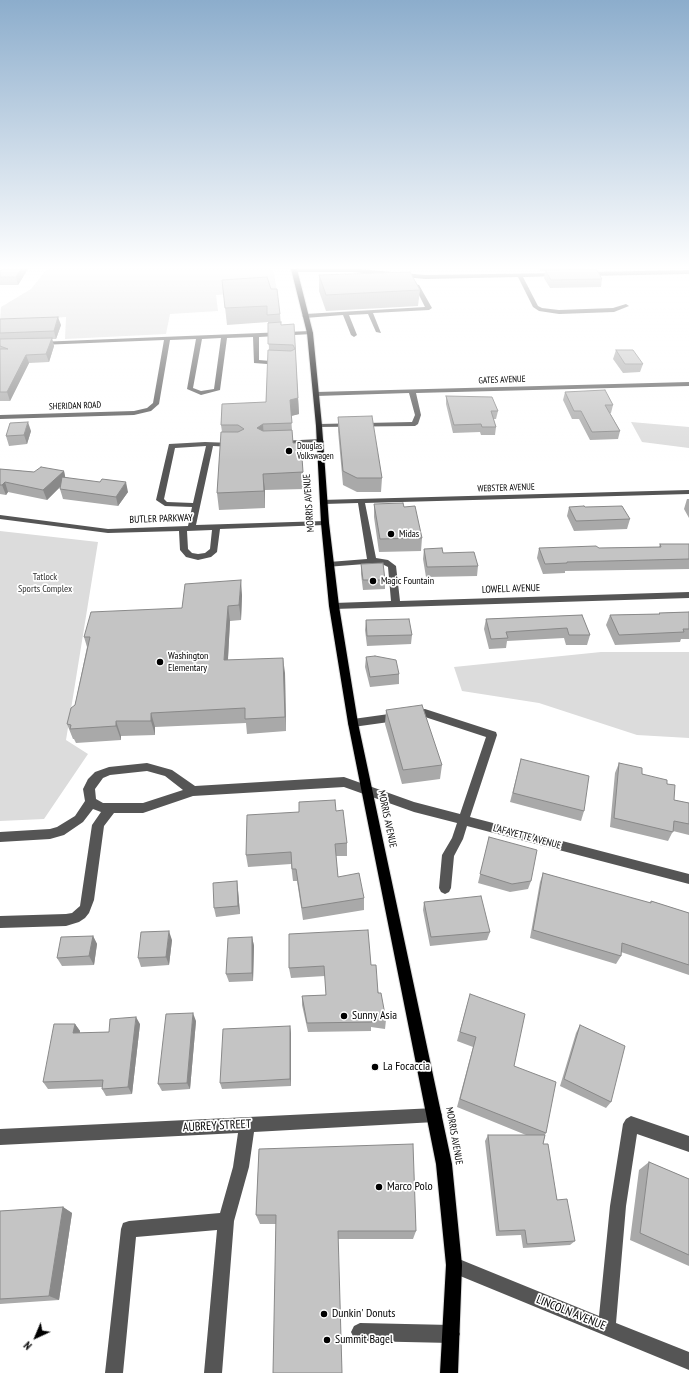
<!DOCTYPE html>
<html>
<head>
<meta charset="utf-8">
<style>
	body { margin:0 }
	#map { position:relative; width:689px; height:1373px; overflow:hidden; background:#fff; font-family:"PT Sans Narrow",sans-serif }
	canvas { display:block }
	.north { position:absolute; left:16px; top:1317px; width:40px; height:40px; -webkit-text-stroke:3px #fff; paint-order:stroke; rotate:224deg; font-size:11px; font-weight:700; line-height:16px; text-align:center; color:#000 }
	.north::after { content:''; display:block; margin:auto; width:14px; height:18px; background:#000; clip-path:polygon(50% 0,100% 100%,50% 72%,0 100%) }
</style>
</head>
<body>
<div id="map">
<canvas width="689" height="1373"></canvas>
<div class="north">N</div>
</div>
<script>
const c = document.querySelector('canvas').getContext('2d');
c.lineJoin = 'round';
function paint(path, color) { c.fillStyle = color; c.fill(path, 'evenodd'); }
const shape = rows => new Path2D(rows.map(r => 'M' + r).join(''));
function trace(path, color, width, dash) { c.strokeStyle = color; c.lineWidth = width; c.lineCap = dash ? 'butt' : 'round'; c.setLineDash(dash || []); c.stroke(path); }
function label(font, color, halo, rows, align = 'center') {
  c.font = font + ' "PT Sans Narrow",sans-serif'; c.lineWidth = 3.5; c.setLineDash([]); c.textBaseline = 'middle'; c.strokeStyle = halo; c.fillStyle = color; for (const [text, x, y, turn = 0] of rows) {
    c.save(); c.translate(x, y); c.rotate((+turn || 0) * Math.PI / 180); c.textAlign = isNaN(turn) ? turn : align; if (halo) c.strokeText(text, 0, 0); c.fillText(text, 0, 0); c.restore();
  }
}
paint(shape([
	[47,269,273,269,277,290,216,295,218,311,170,314,166,334,65,339,66,317,0,322,1,307,31,289],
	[631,422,689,427,689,448,642,442],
	[0,531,98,542,66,740,88,754,44,819,0,821],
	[601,652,689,652,689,738,637,735,539,703,462,691,454,667]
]), '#dcdcdc');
const major = shape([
	[291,269,297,269,313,333,322,426,329,523,339,606,358,723,452,1164,462,1265,458,1373,440,1373,446,1265,436,1164,348,723,329,606,321,523,316,426,307,333,291,269]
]);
trace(major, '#dbdbdb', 2);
paint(shape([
	[294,269,360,269,425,275,558,273,561,275,560,276,523,277,538,306,542,308,559,310,613,308,626,304,629,306,614,312,559,314,539,311,533,307,518,277,425,279,353,272,292,272,294,269],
	[689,270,689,274,586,276,583,274,586,272,689,270],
	[409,282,419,285,432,308,429,310,373,313,381,333,376,332,368,314,349,315,357,335,354,337,351,335,343,315,305,318,302,316,305,314,425,307,415,287,406,284,409,282],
	[310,331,313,333,312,334,259,337,259,360,282,362,282,364,280,365,254,363,253,337,227,338,220,390,201,395,187,389,196,339,170,340,159,404,151,411,134,415,0,419,0,415,134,411,147,408,153,403,164,340,40,345,38,344,38,342,310,331],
	[221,338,214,389,201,391,193,388,202,339,221,338],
	[689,382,689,386,416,393,421,415,418,424,415,426,317,427,317,425,319,424,412,422,415,415,409,393,316,396,313,394,316,392,689,382],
	[320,439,324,441,323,443,280,445,276,443,280,441,320,439],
	[205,442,233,443,237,445,233,447,213,446,196,525,325,521,329,523,325,525,220,529,217,552,211,557,198,560,186,557,180,550,179,531,108,533,0,519,0,515,108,529,188,526,192,507,165,506,156,500,169,444,205,442],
	[206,446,193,503,167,502,164,499,175,448,206,446],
	[212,530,210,549,205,553,198,554,192,553,188,549,187,531,212,530],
	[689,490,689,494,365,503,376,558,388,560,396,566,400,601,689,592,689,598,334,609,329,606,334,603,391,601,388,567,382,564,378,563,326,567,325,565,329,562,367,559,358,503,324,504,321,504,321,500,689,490],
	[425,709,496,732,497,735,470,817,689,874,689,884,467,826,463,839,454,856,451,888,449,892,445,894,441,892,439,888,442,855,452,838,457,823,414,812,344,787,193,796,143,813,114,813,104,826,94,900,89,913,85,918,79,922,66,926,0,928,0,916,66,914,72,913,80,906,92,825,101,812,93,809,83,822,64,835,50,839,0,842,0,832,50,829,57,827,75,816,85,801,83,789,88,779,95,772,109,767,147,763,172,770,195,786,344,777,414,802,460,814,486,737,425,717,353,727,349,726,348,723,349,720,353,719,425,709],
	[147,771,165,776,183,790,143,803,103,803,96,799,95,789,103,778,110,775,147,771],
	[435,1108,440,1110,442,1115,440,1120,435,1122,254,1132,249,1167,234,1221,222,1373,204,1373,217,1230,136,1237,123,1373,105,1373,121,1229,123,1223,129,1221,220,1213,233,1167,238,1133,0,1145,0,1129,435,1108],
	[631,1116,689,1136,689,1152,637,1134,626,1206,616,1323,689,1352,689,1370,448,1271,446,1265,448,1259,454,1257,599,1316,610,1206,623,1124,626,1119,631,1116],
	[360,1323,451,1325,457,1328,460,1334,457,1340,451,1343,360,1341,354,1338,351,1332,354,1326,360,1323]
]), '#555');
paint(major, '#000');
paint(shape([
	[28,269,18,285,0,285,0,271],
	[539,269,596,269,602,279,601,287,550,288,544,278,545,271,540,271],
	[319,275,420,290,418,306,326,311,319,291],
	[222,280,271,289,280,314,281,325,294,324,299,414,291,416,292,430,293,443,303,472,304,489,265,490,265,508,219,510,217,493,222,432,221,425,266,402,269,350,268,322,227,325],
	[0,319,61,325,56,339,52,339,54,346,49,362,29,363,10,401,0,401],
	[616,350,643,364,640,372,623,373,613,359],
	[565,392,613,405,611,413,610,413,620,431,618,439,590,440,579,419,572,419,563,400],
	[446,396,498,411,496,419,493,419,496,427,495,435,481,435,480,432,453,433,446,404],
	[338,417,382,478,381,492,357,492,343,485,338,431],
	[31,431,27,444,9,446,6,436],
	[0,469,34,472,64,471,65,477,128,492,118,506,63,499,60,489,61,486,47,500,8,492,6,495,0,494],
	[687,499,689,499,689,518,684,509],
	[374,504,404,507,422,538,421,551,379,552,374,517],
	[569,507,585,507,630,519,627,529,574,531,567,516],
	[660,544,689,544,689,569,565,571,565,573,543,574,537,558,539,548,599,548,659,547],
	[424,549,443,553,478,566,477,576,426,577,423,559],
	[361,564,385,580,385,589,363,590,361,574],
	[242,595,241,620,230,621,228,660,285,673,286,731,247,734,246,723,155,727,155,735,121,736,121,740,76,743,74,739,73,739,67,724,75,705,87,647,84,637,182,608],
	[689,612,689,639,681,639,680,642,615,645,606,625,610,615,659,614,659,613],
	[582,615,590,635,587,645,566,645,564,638,507,641,506,648,489,649,484,629,486,619],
	[366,620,412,635,411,644,367,646,365,630],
	[366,657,399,674,399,684,370,687,365,667],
	[386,710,442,765,440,779,402,784,385,724],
	[521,759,584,811,581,821,510,802],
	[619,763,642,774,667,784,674,800,689,803,689,835,673,831,668,841,610,827,615,773],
	[336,811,347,843,347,856,336,856,338,877,364,898,364,910,303,920,297,881,293,881,291,864,248,867,246,855],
	[489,837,531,881,528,889,510,892,478,883],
	[543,873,650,903,651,901,689,913,689,975,621,952,621,956,616,964,530,938,540,882],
	[237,881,238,890,240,914,216,917,214,908],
	[424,902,490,932,487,940,430,946,423,910],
	[289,934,371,965,386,1020,385,1029,371,1027,371,1031,308,1032,302,1005,302,996,326,995,325,976,291,978,289,968],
	[93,936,97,944,94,965,62,966,57,958],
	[252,937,254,946,253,981,229,982,226,974],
	[172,940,169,965,141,967,138,958],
	[467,1005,514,1066,546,1133,545,1135,543,1144,557,1200,575,1241,570,1245,523,1248,521,1235,496,1236,485,1141,488,1135,526,1135,457,1107,473,1047,457,1041],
	[196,1021,190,1089,162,1091,158,1084],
	[75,1024,80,1031,80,1033,109,1032,140,1024,132,1094,106,1096,102,1089,102,1087,48,1089,43,1082],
	[580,1025,611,1102,606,1108,560,1086,576,1033],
	[290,1026,291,1034,291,1086,222,1089,220,1083],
	[259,1149,416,1231,413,1239,338,1239,276,1224,260,1224,256,1215],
	[649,1162,689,1179,689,1266,630,1240,639,1170],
	[63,1207,72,1213,59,1300,0,1304,0,1211]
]), '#a9a9a9');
paint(shape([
	[21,269,28,269,18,285,16,277],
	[58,317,61,325,56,339,54,331],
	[52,338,54,346,49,362,46,354],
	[26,355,29,363,10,401,7,392],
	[298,398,299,414,291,416,290,400],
	[28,422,31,431,27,444,24,435],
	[263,424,264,440,257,428],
	[64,471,66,481,47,500,43,490],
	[263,474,265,490,265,508],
	[5,482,8,492,6,495,2,485],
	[126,482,128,492,118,506,116,497],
	[241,580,242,595,241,620,239,605],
	[228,606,230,621,227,675,224,660],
	[283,658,285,673,286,731,285,717],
	[151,713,155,727,155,735,151,721],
	[116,721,121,736,121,740,116,726],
	[237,881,238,890,240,914,238,906],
	[169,931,172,940,169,965,166,957],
	[93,936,97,944,94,965,89,956],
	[252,937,254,946,253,981,252,973],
	[193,1013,196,1021,190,1089,187,1083],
	[136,1017,140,1024,132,1094,128,1087],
	[75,1024,80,1031,78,1041,73,1033],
	[290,1026,291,1034,291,1086,290,1079],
	[63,1207,72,1213,59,1300,49,1296]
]), '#898989');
const building = shape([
	[3,269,21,269,16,277,0,277,0,271,3,269],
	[596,269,602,279,551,280,545,270,596,269],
	[410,272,420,290,326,295,319,275,410,272],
	[267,277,271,289,277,289,280,314,267,315,267,306,225,308,222,280,267,277],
	[58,317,54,331,0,333,0,319,58,317],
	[281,322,281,325,294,324,298,398,290,400,292,423,263,424,257,428,263,431,292,430,293,443,301,443,303,472,263,474,264,491,217,493,221,432,238,432,244,429,238,425,221,425,222,404,266,402,268,350,291,351,295,349,293,345,268,344,268,323,281,322],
	[52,338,46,354,26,355,7,392,0,392,0,349,8,349,0,346,0,339,52,338],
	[616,350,633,350,643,364,625,364,616,350],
	[605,390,613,405,605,405,620,431,592,432,581,411,574,411,565,392,605,390],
	[446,396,492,397,498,411,491,411,496,427,482,427,481,424,454,425,446,396],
	[372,416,382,478,357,478,343,471,338,417,372,416],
	[28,422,24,435,6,436,10,423,28,422],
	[41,467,64,471,43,490,5,482,2,485,0,485,0,469,34,472,41,467],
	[62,477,100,482,102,479,126,482,116,497,60,489,62,477],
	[403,503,404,507,415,506,422,538,380,539,374,504,403,503],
	[584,506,585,507,622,506,630,519,576,521,569,507,584,506],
	[660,544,689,544,689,559,567,562,567,563,545,564,539,548,596,546,599,548,661,547,660,544],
	[442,548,443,553,474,552,478,566,427,567,424,549,442,548],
	[383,563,385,580,363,580,361,564,383,563],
	[241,580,239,605,228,606,224,660,283,658,285,717,245,719,245,708,151,713,151,721,116,721,116,726,70,729,71,725,67,724,71,708,75,705,90,637,84,637,91,612,182,608,185,584,241,580],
	[689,612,689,629,683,629,684,632,619,635,610,615,660,614,659,613,689,612],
	[582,615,590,635,569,635,567,628,506,632,508,638,491,639,486,619,582,615],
	[409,619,412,635,367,636,366,620,409,619],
	[375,656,396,660,399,674,370,677,366,657,375,656],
	[422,705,442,765,403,770,386,710,422,705],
	[521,759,589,776,584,811,513,793,521,759],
	[619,763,642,768,642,774,667,780,667,784,675,785,674,800,689,803,689,824,674,821,673,832,614,818,619,763],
	[335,800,336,811,343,810,347,843,335,844,338,877,359,873,364,898,302,908,296,869,292,869,291,852,246,855,247,815,299,812,299,802,335,800],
	[489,837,537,850,531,881,512,884,480,874,489,837],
	[543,873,651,903,651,901,689,913,689,965,622,943,621,956,533,930,543,873],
	[237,881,238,906,214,908,213,883,237,881],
	[481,896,490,932,431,937,424,902,481,896],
	[368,930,371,965,376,965,378,993,381,993,386,1020,372,1018,372,1022,307,1023,302,996,326,995,324,966,289,968,289,934,368,930],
	[169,931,166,957,138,958,141,932,169,931],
	[93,936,89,956,57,958,61,937,93,936],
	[252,937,252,973,226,974,228,938,252,937],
	[470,994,525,1014,514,1066,556,1082,546,1133,460,1099,476,1037,460,1032,470,994],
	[193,1013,187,1083,158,1084,166,1014,193,1013],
	[136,1017,128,1087,102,1089,103,1080,43,1082,54,1024,75,1024,73,1033,109,1032,110,1019,136,1017],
	[580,1025,625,1046,611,1102,564,1079,580,1025],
	[290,1026,290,1079,220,1083,223,1029,290,1026],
	[488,1135,545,1135,543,1144,548,1144,557,1200,567,1199,575,1241,527,1244,525,1230,499,1231,488,1135],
	[413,1144,416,1231,338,1231,342,1373,273,1373,276,1215,256,1215,259,1149,413,1144],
	[649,1162,689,1179,689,1255,640,1233,649,1162],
	[63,1207,49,1296,0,1299,0,1211,63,1207]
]);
paint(building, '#c4c4c4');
trace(building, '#898989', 1);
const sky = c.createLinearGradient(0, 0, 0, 461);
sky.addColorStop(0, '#8cadcc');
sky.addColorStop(0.58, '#fff');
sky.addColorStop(1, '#ffffff00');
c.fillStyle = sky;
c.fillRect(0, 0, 689, 461);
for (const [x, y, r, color] of [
	[289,451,4,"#000"],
	[391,534,4,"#000"],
	[373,581,4,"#000"],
	[160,662,4,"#000"],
	[344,1016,4,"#000"],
	[375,1067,4,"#000"],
	[379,1187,4,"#000"],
	[324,1314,4,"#000"],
	[327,1340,4,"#000"]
]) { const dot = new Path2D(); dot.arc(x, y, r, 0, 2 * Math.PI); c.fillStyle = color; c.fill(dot); trace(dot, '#fff', 1.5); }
label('9px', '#000', '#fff', [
	["GATES AVENUE",502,380,-2],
	["SHERIDAN ROAD",75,406,-2],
	["WEBSTER AVENUE",506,488,-2]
]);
label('9px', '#000', '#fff', [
	["Douglas",297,446],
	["Volkswagen",297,456]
], 'left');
label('10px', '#000', '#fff', [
	["MORRIS AVENUE",309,503,-94],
	["BUTLER PARKWAY",161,519,-2],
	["LOWELL AVENUE",511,589,-2],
	["MORRIS AVENUE",387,819,78],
	["LAFAYETTE AVENUE",527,837,15],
	["MORRIS AVENUE",454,1136,80]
]);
label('10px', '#000', '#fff', [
	["Midas",399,534],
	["Magic Fountain",381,581],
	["Washington",168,656],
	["Elementary",168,668]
], 'left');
label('10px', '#333', '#fff', [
	["Tatlock",45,577],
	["Sports Complex",45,589]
]);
label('12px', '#000', '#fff', [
	["Sunny Asia",352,1016],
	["La Focaccia",383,1067],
	["Marco Polo",387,1187],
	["Dunkin' Donuts",332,1314],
	["Summit Bagel",335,1340]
], 'left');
label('12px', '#000', '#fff', [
	["AUBREY STREET",217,1126,-3],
	["LINCOLN AVENUE",571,1313,22]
]);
</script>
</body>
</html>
